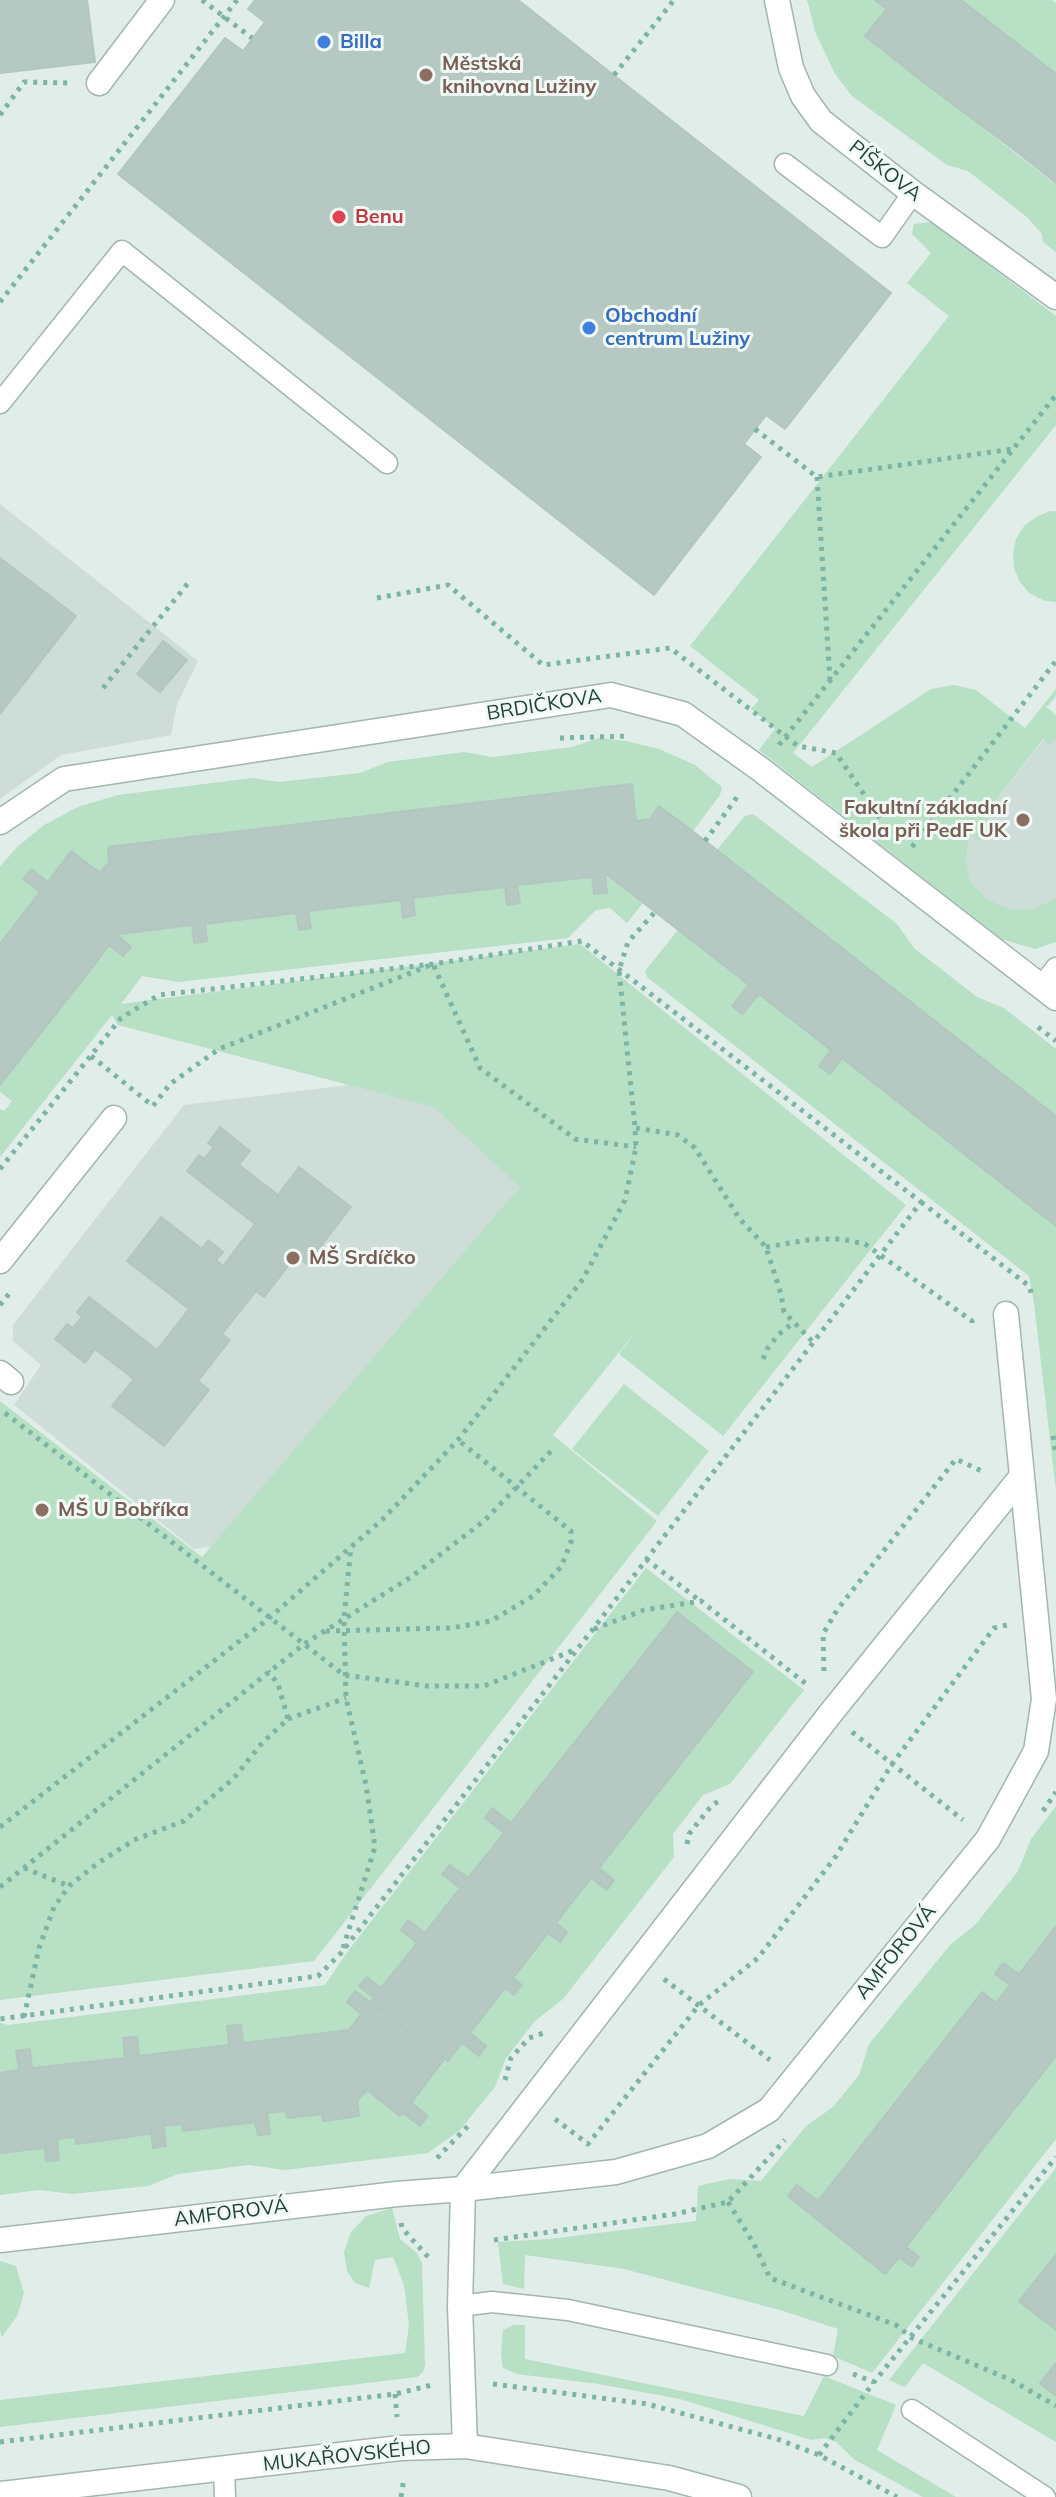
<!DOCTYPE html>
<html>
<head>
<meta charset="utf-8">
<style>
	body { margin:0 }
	canvas { display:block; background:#e0ede8 }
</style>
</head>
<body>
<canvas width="1056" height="2497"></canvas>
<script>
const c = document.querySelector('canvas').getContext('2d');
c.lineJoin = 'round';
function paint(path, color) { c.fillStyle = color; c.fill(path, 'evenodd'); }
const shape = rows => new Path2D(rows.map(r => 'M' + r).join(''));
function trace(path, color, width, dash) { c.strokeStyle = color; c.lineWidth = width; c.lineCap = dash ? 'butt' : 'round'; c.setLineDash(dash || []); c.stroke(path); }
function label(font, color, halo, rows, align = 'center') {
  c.font = font + ' Mulish,sans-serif'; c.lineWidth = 6; c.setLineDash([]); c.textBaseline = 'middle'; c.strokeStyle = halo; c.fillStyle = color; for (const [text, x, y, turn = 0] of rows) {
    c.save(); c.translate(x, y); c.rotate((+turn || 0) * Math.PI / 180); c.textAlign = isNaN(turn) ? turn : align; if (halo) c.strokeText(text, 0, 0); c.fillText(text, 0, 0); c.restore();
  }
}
paint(shape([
	[0,504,198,661,177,704,171,735,61,755,0,799],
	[1056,737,1056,898,1034,909,1010,909,987,899,970,882,966,858,970,833,981,841,994,825,984,816,1044,739,1050,744],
	[448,1073,572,1167,308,1531,194,1549,14,1405,41,1365,13,1341,13,1325,184,1105]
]), '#ceddd7');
paint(shape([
	[807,0,878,0,887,7,866,36,1056,185,1056,252,1043,242,1042,234,1028,218,968,171,947,165,852,96,835,74,816,34],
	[961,0,1052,0,1056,3,1056,74],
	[932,222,1056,316,1056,425,793,753,812,767,931,689,954,685,976,690,1025,728,1056,689,1056,696,1048,706,1045,706,1056,715,1056,737,1050,745,1043,739,984,816,995,824,981,842,970,834,966,858,970,882,987,899,1010,909,1033,909,1056,898,1056,942,1035,949,1001,939,759,750,775,729,751,709,759,700,690,646,949,316,907,283,931,253,912,234,914,224],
	[1050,511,1056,511,1056,602,1045,601,1029,593,1020,582,1014,568,1013,553,1016,539,1024,526,1036,517],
	[599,738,626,741,659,749,695,765,722,787,720,795,693,831,660,806,650,819,636,821,631,784,108,847,109,862,100,873,71,852,48,882,31,869,23,879,40,892,0,944,0,867,17,847,44,825,80,806,118,795,252,778,279,782,360,773,388,762,464,752,493,757,572,747],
	[753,814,897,924,914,948,977,997,1004,1008,1056,1049,1056,1116,717,850,745,816],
	[605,875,643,903,627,923,610,908,596,910,568,938,178,982,142,976,121,1004,580,944,906,1205,723,1436,619,1354,635,1332,553,1435,657,1521,314,1961,0,2000,0,1401,202,1557,520,1187,434,1107,118,1025,112,1015,0,1157,0,1109,4,1111,12,1101,0,1092,0,1085,109,945,123,956,131,947,117,935,119,934,192,925,194,942,206,941,205,924,296,913,299,930,311,928,308,911,401,900,403,917,415,916,413,898,505,887,508,905,519,903,517,885,592,877,594,894,606,893],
	[678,930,749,985,742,1014,759,994,831,1050,830,1073,842,1058,1056,1226,1056,1491,1034,1303,1029,1276,647,977,645,971],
	[624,1384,709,1451,658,1516,572,1449],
	[646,1568,804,1690,730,1784,703,1795,673,1834,674,1857,563,1999,535,2021,506,2058,495,2087,459,2131,428,2153,285,2170,249,2165,178,2174,148,2186,72,2194,39,2190,0,2195,0,2153,43,2148,42,2140,59,2160,57,2139,75,2137,77,2144,150,2135,151,2127,153,2147,166,2146,164,2126,182,2124,183,2131,254,2122,255,2115,258,2135,270,2134,267,2113,286,2111,288,2118,322,2114,323,2121,359,2117,357,2101,367,2090,400,2116,403,2113,420,2126,428,2116,411,2103,505,1988,514,1994,522,1986,513,1978,548,1933,560,1941,556,1923,591,1878,607,1890,614,1880,599,1868,753,1672,677,1612,511,1823,492,1808,504,1833,468,1878,450,1865,443,1874,460,1888,425,1933,408,1921,401,1930,417,1943,381,1988,367,1977,360,1986,374,1998,370,2003,355,1991,347,2001,361,2014,349,2030,243,2043,241,2025,228,2026,229,2045,32,2068,30,2050,17,2051,19,2070,0,2073,0,2023,8,2025,325,1985,348,1951],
	[1056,1806,1056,1926,1019,1974,1003,1963,1010,1985,996,2003,982,1993,810,2212,809,2214,884,2273,899,2257,912,2266,919,2257,906,2247,1056,2056,1056,2139,872,2373,833,2356,838,2329,780,2310,624,2269,525,2255,524,2289,503,2284,498,2242,549,2239,696,2221,698,2186,730,2179,761,2181,806,2126,833,2107,859,2075,869,2044,951,1944,975,1925,1018,1871,1031,1839],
	[1056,2168,1056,2255,1020,2301,1056,2330,1056,2442,923,2363,905,2387,889,2380],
	[392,2208,400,2239,417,2253,422,2263,425,2365,423,2372,417,2377,0,2427,0,2400,405,2353,409,2325,404,2285,393,2257,375,2260,369,2288,355,2283,347,2271,344,2252,351,2232,366,2216],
	[0,2261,16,2266,24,2293,17,2316,2,2337,0,2331],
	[514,2325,525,2325,525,2359,804,2416,824,2376,896,2405,877,2450,956,2497,923,2497,855,2460,836,2442,825,2438,811,2440,680,2399,599,2384,517,2374,503,2368,501,2354,503,2330]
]), '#b7e0c4');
const building = shape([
	[0,0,87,0,95,62,0,73,0,0],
	[255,0,518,0,891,293,785,429,766,415,744,444,761,457,654,595,118,174,225,38,243,51,265,22,248,9,255,0],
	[875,0,961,0,978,13,922,81,865,36,887,9,875,0],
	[978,13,1056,74,1056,96,1013,149,922,81,978,13],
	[1056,96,1056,183,1013,149,1056,96],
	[0,558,76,616,0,714,0,558],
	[163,641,187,660,160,692,137,674,163,641],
	[632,784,636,821,650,819,659,806,690,829,636,897,607,875,605,875,607,893,594,894,592,877,517,885,520,903,507,905,505,887,413,898,415,915,403,918,401,900,308,911,311,928,299,930,296,913,205,924,207,941,194,943,192,925,119,934,117,935,131,947,123,956,109,945,96,963,27,909,40,892,23,879,31,869,48,882,71,851,100,873,109,862,108,847,632,784],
	[690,829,1056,1116,1056,1226,842,1058,830,1074,819,1066,831,1050,759,994,742,1014,732,1006,749,985,636,897,690,829],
	[27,909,96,963,0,1085,0,944,27,909],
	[220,1127,250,1151,239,1165,278,1195,299,1167,351,1207,307,1264,296,1256,264,1297,256,1291,222,1334,230,1340,198,1381,209,1390,164,1446,112,1406,134,1379,95,1349,85,1363,55,1339,67,1324,73,1328,82,1317,77,1312,89,1297,157,1350,189,1309,127,1261,161,1217,202,1249,208,1240,223,1252,216,1260,223,1266,255,1224,187,1171,199,1155,204,1159,214,1147,208,1143,220,1127],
	[677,1612,753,1672,599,1868,614,1880,607,1890,591,1878,556,1923,567,1932,560,1942,548,1933,513,1978,522,1985,514,1995,505,1988,470,2033,486,2046,479,2056,462,2043,448,2061,371,2001,374,1998,359,1986,367,1977,381,1988,417,1943,401,1930,408,1920,425,1933,460,1888,442,1874,450,1865,468,1878,504,1833,485,1818,492,1808,511,1823,677,1612],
	[1056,1926,1056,2050,996,2003,1010,1985,995,1974,1003,1963,1019,1974,1056,1926],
	[355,1991,445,2059,411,2103,428,2116,420,2126,403,2113,400,2116,367,2090,357,2101,359,2116,323,2121,322,2114,287,2118,286,2111,267,2113,270,2134,258,2135,253,2115,255,2122,183,2131,182,2124,164,2126,166,2146,153,2148,151,2127,150,2134,76,2144,75,2137,57,2139,59,2160,46,2161,44,2141,43,2148,0,2153,0,2073,19,2070,16,2051,30,2049,32,2068,125,2058,123,2038,137,2037,139,2056,229,2045,227,2026,241,2025,243,2043,349,2030,361,2014,347,2002,355,1991],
	[982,1992,1056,2050,1056,2056,906,2247,919,2257,912,2267,899,2257,885,2274,788,2196,797,2185,818,2201,982,1992],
	[1056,2255,1056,2330,1019,2301,1056,2255],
	[1056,2363,1056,2396,1040,2383,1056,2363]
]);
paint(building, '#b5c8c1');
trace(building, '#b2c7c0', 2);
const service = shape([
	[785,164,882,237,913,193],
	[0,403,122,251,387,463],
	[1042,986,1056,968],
	[460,2306,492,2302,568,2310,827,2365],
	[912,2410,1045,2497],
	[224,2469,225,2497]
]);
const pedestrian = shape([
	[99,83,162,0]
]);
const minor = shape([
	[777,0,791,68,803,96,821,121,913,193,1056,297],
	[0,822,64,779,611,695,683,714,760,769,1056,998],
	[0,1261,114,1118],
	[0,1373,11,1382],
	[0,2240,397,2194,463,2189,830,1714,1022,1476],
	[465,2446,460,2306,463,2189,616,2172,708,2146,769,2110,988,1839,1036,1751,1044,1699,1006,1314]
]);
const tertiary = shape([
	[0,2494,400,2448,465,2446,669,2478,739,2497]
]);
trace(service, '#a2b5b0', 23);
trace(pedestrian, '#a2b5b0', 27);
trace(minor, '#a2b5b0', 27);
trace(tertiary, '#a2b5b0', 27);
trace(shape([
	[202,0,252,38],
	[614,75,674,0],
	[0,115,24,82,70,83],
	[0,302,237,0],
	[755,429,817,477,1013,449],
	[817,477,830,680],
	[377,598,448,585,543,665,670,648,798,746,836,753,880,818],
	[103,688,189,582],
	[560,738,630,736],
	[779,745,1056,395],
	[705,841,740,793],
	[912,847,1056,661],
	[1038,1027,1056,1041],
	[91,1056,153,1106,170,1084,219,1049,433,964,480,1068,575,1139,636,1147],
	[636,1128,678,1135,695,1148,739,1218,766,1247,781,1294,784,1312,812,1341],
	[0,1169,121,1018,159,995,433,964,582,941,921,1202,593,1629,341,1953,318,1976,0,2019],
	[921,1202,1029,1286,1032,1295],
	[766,1247,814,1239,842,1239,865,1244,972,1321,972,1327],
	[0,1305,12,1290],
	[763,1359,767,1349,779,1334,793,1323],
	[5,1413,344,1675,427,1686,484,1686,577,1649],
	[1053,1436,1056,1455],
	[646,1559,699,1600],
	[594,1629,644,1610,701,1601,810,1687],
	[326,1631,451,1628,491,1621,533,1596,561,1567,571,1542,571,1531,458,1440],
	[824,1671,823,1634,837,1610,956,1459,986,1473],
	[288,1719,346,1698],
	[852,1732,963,1820],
	[1043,1811,1056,1792],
	[0,1827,268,1619,382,1520,458,1440,583,1279,625,1200,636,1147,635,1127,619,970,628,942,655,912],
	[687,1844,689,1834,712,1805,721,1800],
	[24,1868,69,1886],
	[0,1887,304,1644,411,1577,484,1521,553,1449],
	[343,1948,375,1847,366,1785,346,1698,344,1618,351,1546],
	[664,1979,770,2060],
	[24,2017,39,1948,54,1907,69,1886,98,1863,134,1840,184,1821,234,1778,262,1743,288,1719,278,1684,268,1671],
	[505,2080,511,2058,529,2038,544,2033],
	[555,2119,588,2144,699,2005,758,1958,836,1856,892,1764,994,1628,1007,1625],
	[437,2158,469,2125],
	[728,2202,754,2244,770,2278,896,2325,912,2338,1011,2380,1056,2406],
	[401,2223,402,2228,429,2258],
	[494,2240,675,2214,728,2202,785,2140],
	[853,2374,874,2382],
	[493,2384,647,2404,777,2439,819,2455,897,2497],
	[395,2394,397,2417],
	[0,2442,395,2394,432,2385],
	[819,2455,874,2382,1056,2157],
	[401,2497,404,2478]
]), '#7db4a6', 5, [4, 6]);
trace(service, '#fff', 20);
trace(pedestrian, '#fff', 24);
trace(minor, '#fff', 24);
trace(tertiary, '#fff', 24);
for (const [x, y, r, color] of [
	[324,42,8,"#3f7fe0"],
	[426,75,8,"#8d6e63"],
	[339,217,8,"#e0444e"],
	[589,328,8,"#3f7fe0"],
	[1023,820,8,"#8d6e63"],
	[293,1258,8,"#8d6e63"],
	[42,1510,8,"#8d6e63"]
]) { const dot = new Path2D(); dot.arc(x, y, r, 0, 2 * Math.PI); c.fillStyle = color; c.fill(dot); trace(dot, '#f1f9f6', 3); }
label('bold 20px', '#366cbe', '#f1f9f6', [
	["Billa",340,42],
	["Obchodní",605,316],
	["centrum Lužiny",605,339]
], 'left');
label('bold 20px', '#785e54', '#f1f9f6', [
	["Městská",442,64],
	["knihovna Lužiny",442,87],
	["Fakultní základní",1007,808,"right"],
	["škola při PedF UK",1007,831,"right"],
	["MŠ Srdíčko",309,1258],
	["MŠ U Bobříka",58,1510]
], 'left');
label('20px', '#1f3f38', '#f1f9f6', [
	["PÍŠKOVA",885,171,38],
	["BRDIČKOVA",544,705,-9],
	["AMFOROVÁ",896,1952,-51],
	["AMFOROVÁ",231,2213,-7],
	["MUKAŘOVSKÉHO",347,2456,-6]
]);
label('bold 20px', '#be3a42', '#f1f9f6', [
	["Benu",355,217]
], 'left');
</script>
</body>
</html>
